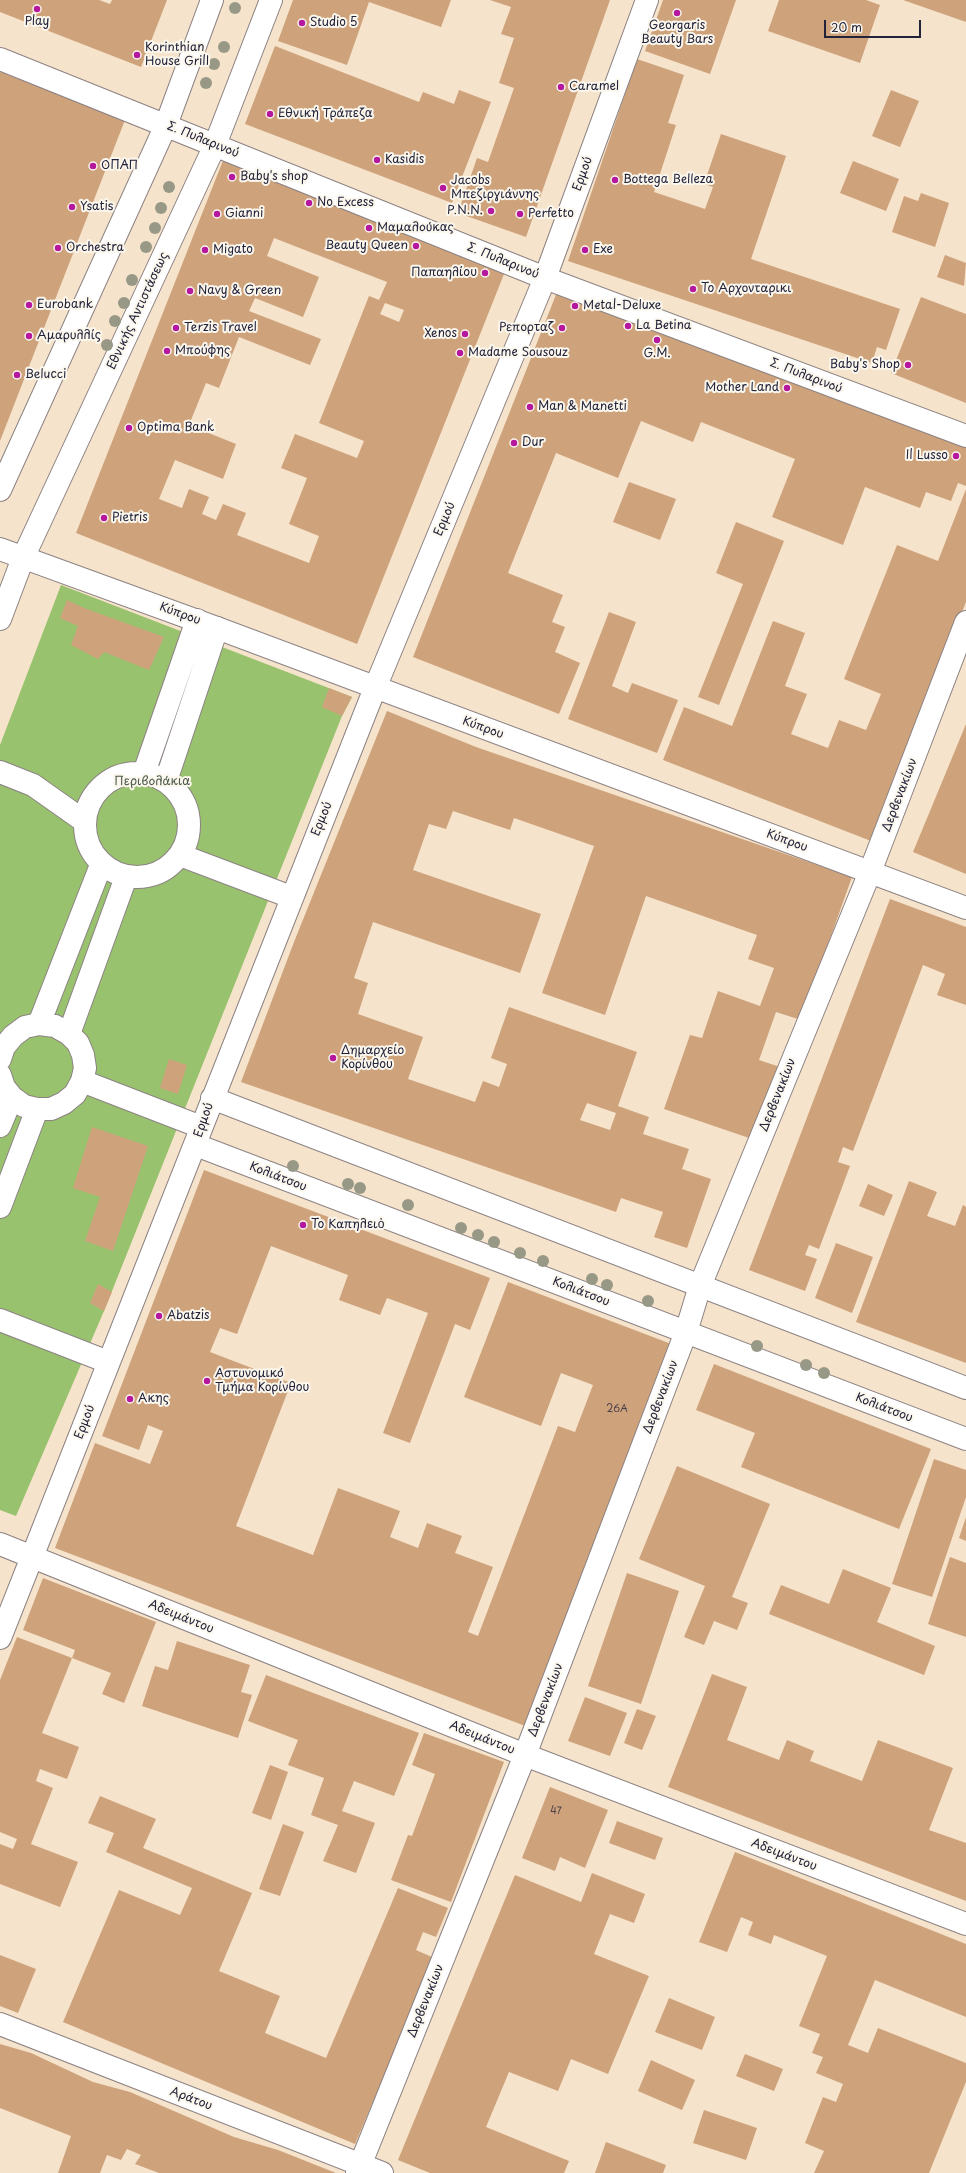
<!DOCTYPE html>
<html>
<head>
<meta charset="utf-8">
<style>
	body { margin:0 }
	#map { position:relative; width:966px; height:2173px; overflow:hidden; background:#f6e3cb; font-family:"Playpen Sans",sans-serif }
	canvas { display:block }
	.scale { position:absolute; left:824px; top:20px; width:97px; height:18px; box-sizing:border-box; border:2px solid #22223b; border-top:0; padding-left:5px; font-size:12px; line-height:14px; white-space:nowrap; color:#22223b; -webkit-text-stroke:3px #fbf7ec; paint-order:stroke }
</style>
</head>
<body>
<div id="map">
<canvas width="966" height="2173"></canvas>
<div class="scale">20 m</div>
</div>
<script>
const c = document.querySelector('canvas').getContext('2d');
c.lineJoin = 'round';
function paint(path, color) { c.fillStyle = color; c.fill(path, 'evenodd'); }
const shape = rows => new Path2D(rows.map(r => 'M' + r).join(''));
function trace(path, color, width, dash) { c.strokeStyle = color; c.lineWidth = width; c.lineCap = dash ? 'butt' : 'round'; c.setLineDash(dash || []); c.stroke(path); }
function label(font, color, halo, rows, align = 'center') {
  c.font = font + ' "Playpen Sans",sans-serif'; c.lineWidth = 4; c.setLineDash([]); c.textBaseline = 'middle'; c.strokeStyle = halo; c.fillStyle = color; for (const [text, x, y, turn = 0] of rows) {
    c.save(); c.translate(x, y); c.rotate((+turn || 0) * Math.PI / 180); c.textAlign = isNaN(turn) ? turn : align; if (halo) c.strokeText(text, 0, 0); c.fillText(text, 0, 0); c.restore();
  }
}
paint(shape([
	[61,585,352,697,342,716,104,1311,16,1516,0,1510,0,745]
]), '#99c26e');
paint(shape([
	[0,0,99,0,110,4,112,0,167,0,141,67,0,12],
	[293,0,451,0,441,27,369,2,347,65,278,41],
	[490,0,610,0,526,237,458,213,477,158,488,162,514,88,499,83,514,38,501,34,511,7],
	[663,0,736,0,710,74,645,51],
	[779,0,866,0,880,5,860,63,768,31],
	[903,0,966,0,966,22],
	[275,46,419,102,423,92,454,104,459,90,491,102,452,203,245,124],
	[637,59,684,75,668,123,676,125,654,192,705,209,713,187,704,184,721,134,786,156,751,259,900,309,886,350,877,347,872,363,568,261],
	[0,72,125,120,0,441],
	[891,90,919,101,900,147,872,136],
	[224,158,506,269,357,644,76,533],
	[274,238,387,282,379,300,369,296,319,423,364,441,357,458,295,434,281,468,307,478,289,524,319,536,309,563,237,535,246,513,223,504,216,520,202,514,209,497,189,489,182,508,159,499,175,460,223,479,236,444,189,425,206,383,219,388,239,337,310,365,321,339,249,311,255,298,303,317,319,277,267,256],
	[385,303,404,310,399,322,380,314],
	[853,161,899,179,886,211,840,193],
	[921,193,949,203,935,247,892,232,904,196,918,201],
	[945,255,966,263,964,286,937,277],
	[559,287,966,447,966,486,958,483,951,501,926,492,920,508,865,487,843,545,772,517,795,459,701,422,693,442,641,421,618,478,556,453,508,573,563,595,552,622,565,627,555,652,580,663,559,714,413,657],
	[921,297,966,314,966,403,891,373],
	[629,482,676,499,660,540,613,522],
	[966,489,966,602,871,841,663,760,684,707,732,726,773,621,805,633,785,686,807,694,791,734,828,748,839,720,866,730,881,694,844,679,897,545,938,561],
	[736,522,784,541,719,705,698,697,743,584,716,573],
	[67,600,84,608,164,637,149,670,104,652,98,659,71,645,78,626,60,618],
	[609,612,636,622,612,686,628,693,632,683,678,700,657,753,568,719],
	[329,688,352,697,342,716,322,707],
	[387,711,476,747,852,877,801,1020,776,1012,759,1060,780,1067,755,1140,664,1109,690,1035,702,1038,718,991,760,1006,774,968,748,959,757,935,646,896,605,1015,542,993,594,846,514,818,510,830,453,811,446,829,429,824,413,870,541,914,520,973,373,922,354,978,368,983,358,1014,423,1037,408,1079,475,1102,483,1081,499,1087,507,1064,491,1058,509,1007,637,1052,618,1106,649,1117,643,1134,689,1149,682,1169,711,1179,687,1248,654,1237,663,1212,621,1198,616,1212,241,1082,294,942],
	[587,1103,616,1113,610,1130,580,1120],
	[966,724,966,874,913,852],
	[890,899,966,927,966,1005,937,995,945,974,923,965,853,1151,843,1147,838,1162,850,1166,819,1249,809,1245,805,1255,817,1259,805,1291,749,1270],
	[169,1059,187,1065,178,1094,160,1088],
	[92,1127,148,1146,113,1251,85,1241,100,1197,73,1188],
	[204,1170,490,1278,470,1330,455,1324,410,1443,383,1433,428,1313,387,1298,380,1315,339,1300,348,1275,271,1246,237,1334,220,1328,210,1352,291,1383,236,1526,313,1555,338,1488,400,1511,390,1537,418,1548,427,1523,462,1536,455,1553,493,1567,468,1632,478,1636,558,1426,575,1432,593,1385,561,1373,541,1426,464,1397,508,1282,674,1345,528,1727,55,1548,95,1443,150,1464,163,1431,148,1425,139,1450,102,1436],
	[909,1181,937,1192,927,1216,955,1226,963,1205,966,1207,966,1363,856,1322],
	[868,1184,893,1195,884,1216,859,1206],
	[836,1243,873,1257,852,1313,815,1298],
	[98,1284,112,1292,104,1311,90,1303],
	[714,1364,931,1449,899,1529,741,1467,755,1433,696,1410],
	[934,1459,966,1470,966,1497,932,1597,892,1584],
	[677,1466,770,1504,732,1597,748,1603,737,1630,714,1621,704,1645,684,1637,705,1586,639,1559],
	[966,1517,966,1541,959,1538],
	[950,1557,966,1563,966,1637,928,1624],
	[843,1569,891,1588,877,1622,935,1646,924,1675,769,1614,781,1585,829,1604],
	[627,1573,679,1591,641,1704,588,1686],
	[43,1578,156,1622,124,1703,102,1694,111,1673,72,1658,42,1733,79,1747,67,1779,40,1769,36,1781,53,1788,31,1844,78,1862,60,1907,0,1884,0,1844,13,1849,17,1839,0,1832,0,1680,17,1637,72,1658,75,1650,23,1630],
	[177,1641,250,1665,241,1692,252,1695,238,1738,142,1706,155,1666,168,1670],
	[712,1674,747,1687,727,1740,779,1760,787,1740,814,1751,810,1761,862,1781,878,1740,953,1768,929,1830,966,1843,966,1901,668,1787],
	[266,1675,419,1733,394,1796,354,1781,342,1811,375,1823,356,1873,323,1861,338,1825,311,1815,324,1778,288,1765,298,1740,248,1721],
	[585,1697,627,1713,610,1756,568,1741],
	[637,1709,656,1716,642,1750,624,1743],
	[424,1733,504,1762,451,1902,391,1880,408,1835,412,1836,435,1774,412,1765],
	[270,1765,288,1772,271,1820,252,1813],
	[550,1787,608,1810,585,1868,560,1857,555,1871,522,1858],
	[100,1796,156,1819,143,1848,252,1893,219,1971,280,1996,265,2033,326,2058,398,1888,448,1908,436,1937,423,1932,416,1950,434,1958,355,2144,63,2022,119,1890,180,1915,192,1888,106,1852,114,1833,88,1823],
	[617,1821,663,1838,655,1860,609,1843],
	[283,1824,304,1832,280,1896,259,1889],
	[735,1852,966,1944,966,2017,875,1980,848,2045,868,2053,878,2028,966,2063,966,2082,929,2173,814,2173,824,2151,805,2143,823,2097,836,2102,843,2084,816,2073,823,2057,812,2053,820,2034,799,2026,827,1956,774,1935,771,1944,748,1935,753,1922,741,1917,727,1952,699,1942],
	[592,1873,645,1894,634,1923,610,1914,594,1954,649,1976,608,2074,571,2059,558,2091,509,2072,486,2127,569,2161,564,2173,430,2173,398,2160,515,1875,581,1902],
	[0,1955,36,1969,18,2013,0,2006],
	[669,1998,715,2017,702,2050,655,2032],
	[0,2044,31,2053,93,2082,130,2092,234,2137,278,2150,336,2173,159,2173,135,2164,141,2155,127,2149,121,2160,107,2155,100,2173,58,2173,71,2136,0,2108],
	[745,2054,783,2069,774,2091,736,2076],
	[651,2060,695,2080,682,2110,638,2091],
	[704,2110,757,2128,746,2160,693,2143],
	[606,2142,666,2165,663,2173,595,2173]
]), '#cea27b');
const street = shape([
	[0,59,545,278,966,436],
	[0,490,166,125,212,0],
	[23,558,215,145,271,0],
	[375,688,545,278,647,0],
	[0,772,33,785,84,821],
	'85 825a52 52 0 1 1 104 0a52 52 0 1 1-104 0Z',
	[144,773,197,620],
	[166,781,217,628],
	[180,855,291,897],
	[39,1024,101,865],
	[69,1034,126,877],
	[0,1059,4,1047,13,1036,25,1027,39,1024,55,1026,69,1034,78,1043,83,1055,85,1068,82,1081,75,1094,64,1103,51,1109,37,1109,24,1106,12,1097,4,1087,0,1075],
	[82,1081,201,1127],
	[0,1126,12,1097],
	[0,1207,37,1109],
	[0,1320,108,1362],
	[0,1638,32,1557],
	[357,2173,525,1755,686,1332,700,1286,870,872,966,622]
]);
const secondary = shape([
	[0,549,217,628,966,908],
	[0,619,23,558],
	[212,1098,966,1388],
	[196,1145,966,1439],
	[0,1544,525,1755,966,1924],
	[32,1557,375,688],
	[0,2024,382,2173]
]);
trace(street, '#8c8283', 24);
trace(secondary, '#8c8283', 24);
trace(street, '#fff', 22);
trace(secondary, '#fff', 22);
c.fillStyle = '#989886';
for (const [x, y] of [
	[235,8],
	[224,47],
	[214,64],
	[206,83],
	[169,187],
	[161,208],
	[155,228],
	[146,247],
	[132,280],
	[124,303],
	[115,321],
	[107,345],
	[293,1166],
	[348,1184],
	[360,1188],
	[408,1205],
	[461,1228],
	[478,1235],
	[494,1242],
	[520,1253],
	[543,1261],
	[592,1279],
	[607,1285],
	[648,1301],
	[757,1346],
	[806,1365],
	[824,1373]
]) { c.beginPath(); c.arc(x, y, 6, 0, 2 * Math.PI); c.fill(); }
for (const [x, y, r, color] of [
	[37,9,4,"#b5179e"],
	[677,13,4,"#b5179e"],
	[302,23,4,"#b5179e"],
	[137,55,4,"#b5179e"],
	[561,87,4,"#b5179e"],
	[270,114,4,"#b5179e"],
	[377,160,4,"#b5179e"],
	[93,166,4,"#b5179e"],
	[232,177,4,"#b5179e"],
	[615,180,4,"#b5179e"],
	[443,188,4,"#b5179e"],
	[309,203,4,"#b5179e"],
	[72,207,4,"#b5179e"],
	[491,211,4,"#b5179e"],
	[217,214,4,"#b5179e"],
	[520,214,4,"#b5179e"],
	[369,228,4,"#b5179e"],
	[416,246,4,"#b5179e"],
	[58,248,4,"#b5179e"],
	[205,250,4,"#b5179e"],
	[585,250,4,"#b5179e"],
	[485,273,4,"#b5179e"],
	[693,289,4,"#b5179e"],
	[190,291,4,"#b5179e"],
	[29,305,4,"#b5179e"],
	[575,306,4,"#b5179e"],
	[628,326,4,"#b5179e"],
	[176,328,4,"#b5179e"],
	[562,328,4,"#b5179e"],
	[465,334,4,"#b5179e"],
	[29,336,4,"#b5179e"],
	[657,340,4,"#b5179e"],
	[167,351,4,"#b5179e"],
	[460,353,4,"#b5179e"],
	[908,365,4,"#b5179e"],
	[17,375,4,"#b5179e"],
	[787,388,4,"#b5179e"],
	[530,407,4,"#b5179e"],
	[129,428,4,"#b5179e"],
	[514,443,4,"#b5179e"],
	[956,456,4,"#b5179e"],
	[104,518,4,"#b5179e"],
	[333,1058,4,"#b5179e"],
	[303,1225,4,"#b5179e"],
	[159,1316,4,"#b5179e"],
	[207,1381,4,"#b5179e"],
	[130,1399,4,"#b5179e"]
]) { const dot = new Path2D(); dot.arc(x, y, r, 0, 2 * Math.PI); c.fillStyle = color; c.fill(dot); trace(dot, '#fbf7ec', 1.5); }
label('10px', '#4d424b', null, [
	["26Α",617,1409],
	["47",556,1811]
]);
label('12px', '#22223b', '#fbf7ec', [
	["Play",37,22,"center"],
	["Studio 5",310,23],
	["Georgaris",677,26,"center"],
	["Beauty Bars",677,40,"center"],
	["Korinthian",145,48],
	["House Grill",145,62],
	["Caramel",569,87],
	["Εθνική Τράπεζα",278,114],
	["Kasidis",385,160],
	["ΟΠΑΠ",101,166],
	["Baby's shop",240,177],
	["Bottega Belleza",623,180],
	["Jacobs",451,181],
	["Μπεζιργιάννης",451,195],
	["No Excess",317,203],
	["Ysatis",80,207],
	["P.N.N.",483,211,"right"],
	["Gianni",225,214],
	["Perfetto",528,214],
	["Μαμαλούκας",377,228],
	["Beauty Queen",408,246,"right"],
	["Orchestra",66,248],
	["Migato",213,250],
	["Exe",593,250],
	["Παπαηλίου",477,273,"right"],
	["Το Αρχονταρικι",701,289],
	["Navy & Green",198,291],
	["Eurobank",37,305],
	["Metal-Deluxe",583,306],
	["La Betina",636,326],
	["Terzis Travel",184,328],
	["Ρεπορταζ",554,328,"right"],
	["Xenos",457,334,"right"],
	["Αμαρυλλίς",37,336],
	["Μπούφης",175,351],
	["Madame Sousouz",468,353],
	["G.M.",657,354,"center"],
	["Baby's Shop",900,365,"right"],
	["Belucci",25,375],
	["Mother Land",779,388,"right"],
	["Man & Manetti",538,407],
	["Optima Bank",137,428],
	["Dur",522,443],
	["Il Lusso",948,456,"right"],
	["Pietris",112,518],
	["Δημαρχείο",341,1051],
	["Κορίνθου",341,1065],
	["Το Καπηλειὀ",311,1225],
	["Abatzis",167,1316],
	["Αστυνομικό",215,1374],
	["Τμήμα Κορίνθου",215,1388],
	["Ακης",138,1399]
], 'left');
label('12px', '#22223b', '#fbf7ec', [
	["Σ. Πυλαρινού",203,140,22],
	["Ερμού",583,174,-70],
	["Σ. Πυλαρινού",503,261,22],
	["Εθνικής Αντιστάσεως",138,311,-65],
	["Σ. Πυλαρινού",806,376,21],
	["Ερμού",445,519,-67],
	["Κύπρου",180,614,20],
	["Κύπρου",483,728,20],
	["Δερβενακίων",900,795,-69],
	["Ερμού",322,819,-68],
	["Κύπρου",787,841,20],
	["Δερβενακίων",778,1095,-68],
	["Ερμού",204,1120,-71],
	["Κολιάτσου",278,1177,21],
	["Κολιάτσου",581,1292,21],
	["Δερβενακίων",661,1397,-69],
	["Κολιάτσου",884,1408,21],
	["Ερμού",85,1422,-69],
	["Αδειμάντου",181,1617,22],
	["Δερβενακίων",546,1700,-69],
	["Αδειμάντου",482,1738,22],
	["Αδειμάντου",784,1855,21],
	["Δερβενακίων",426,2001,-68],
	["Αράτου",191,2099,21]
]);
label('12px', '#4c5a4d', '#fbf7ec', [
	["Περιβολάκια",152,782]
]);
</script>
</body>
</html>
